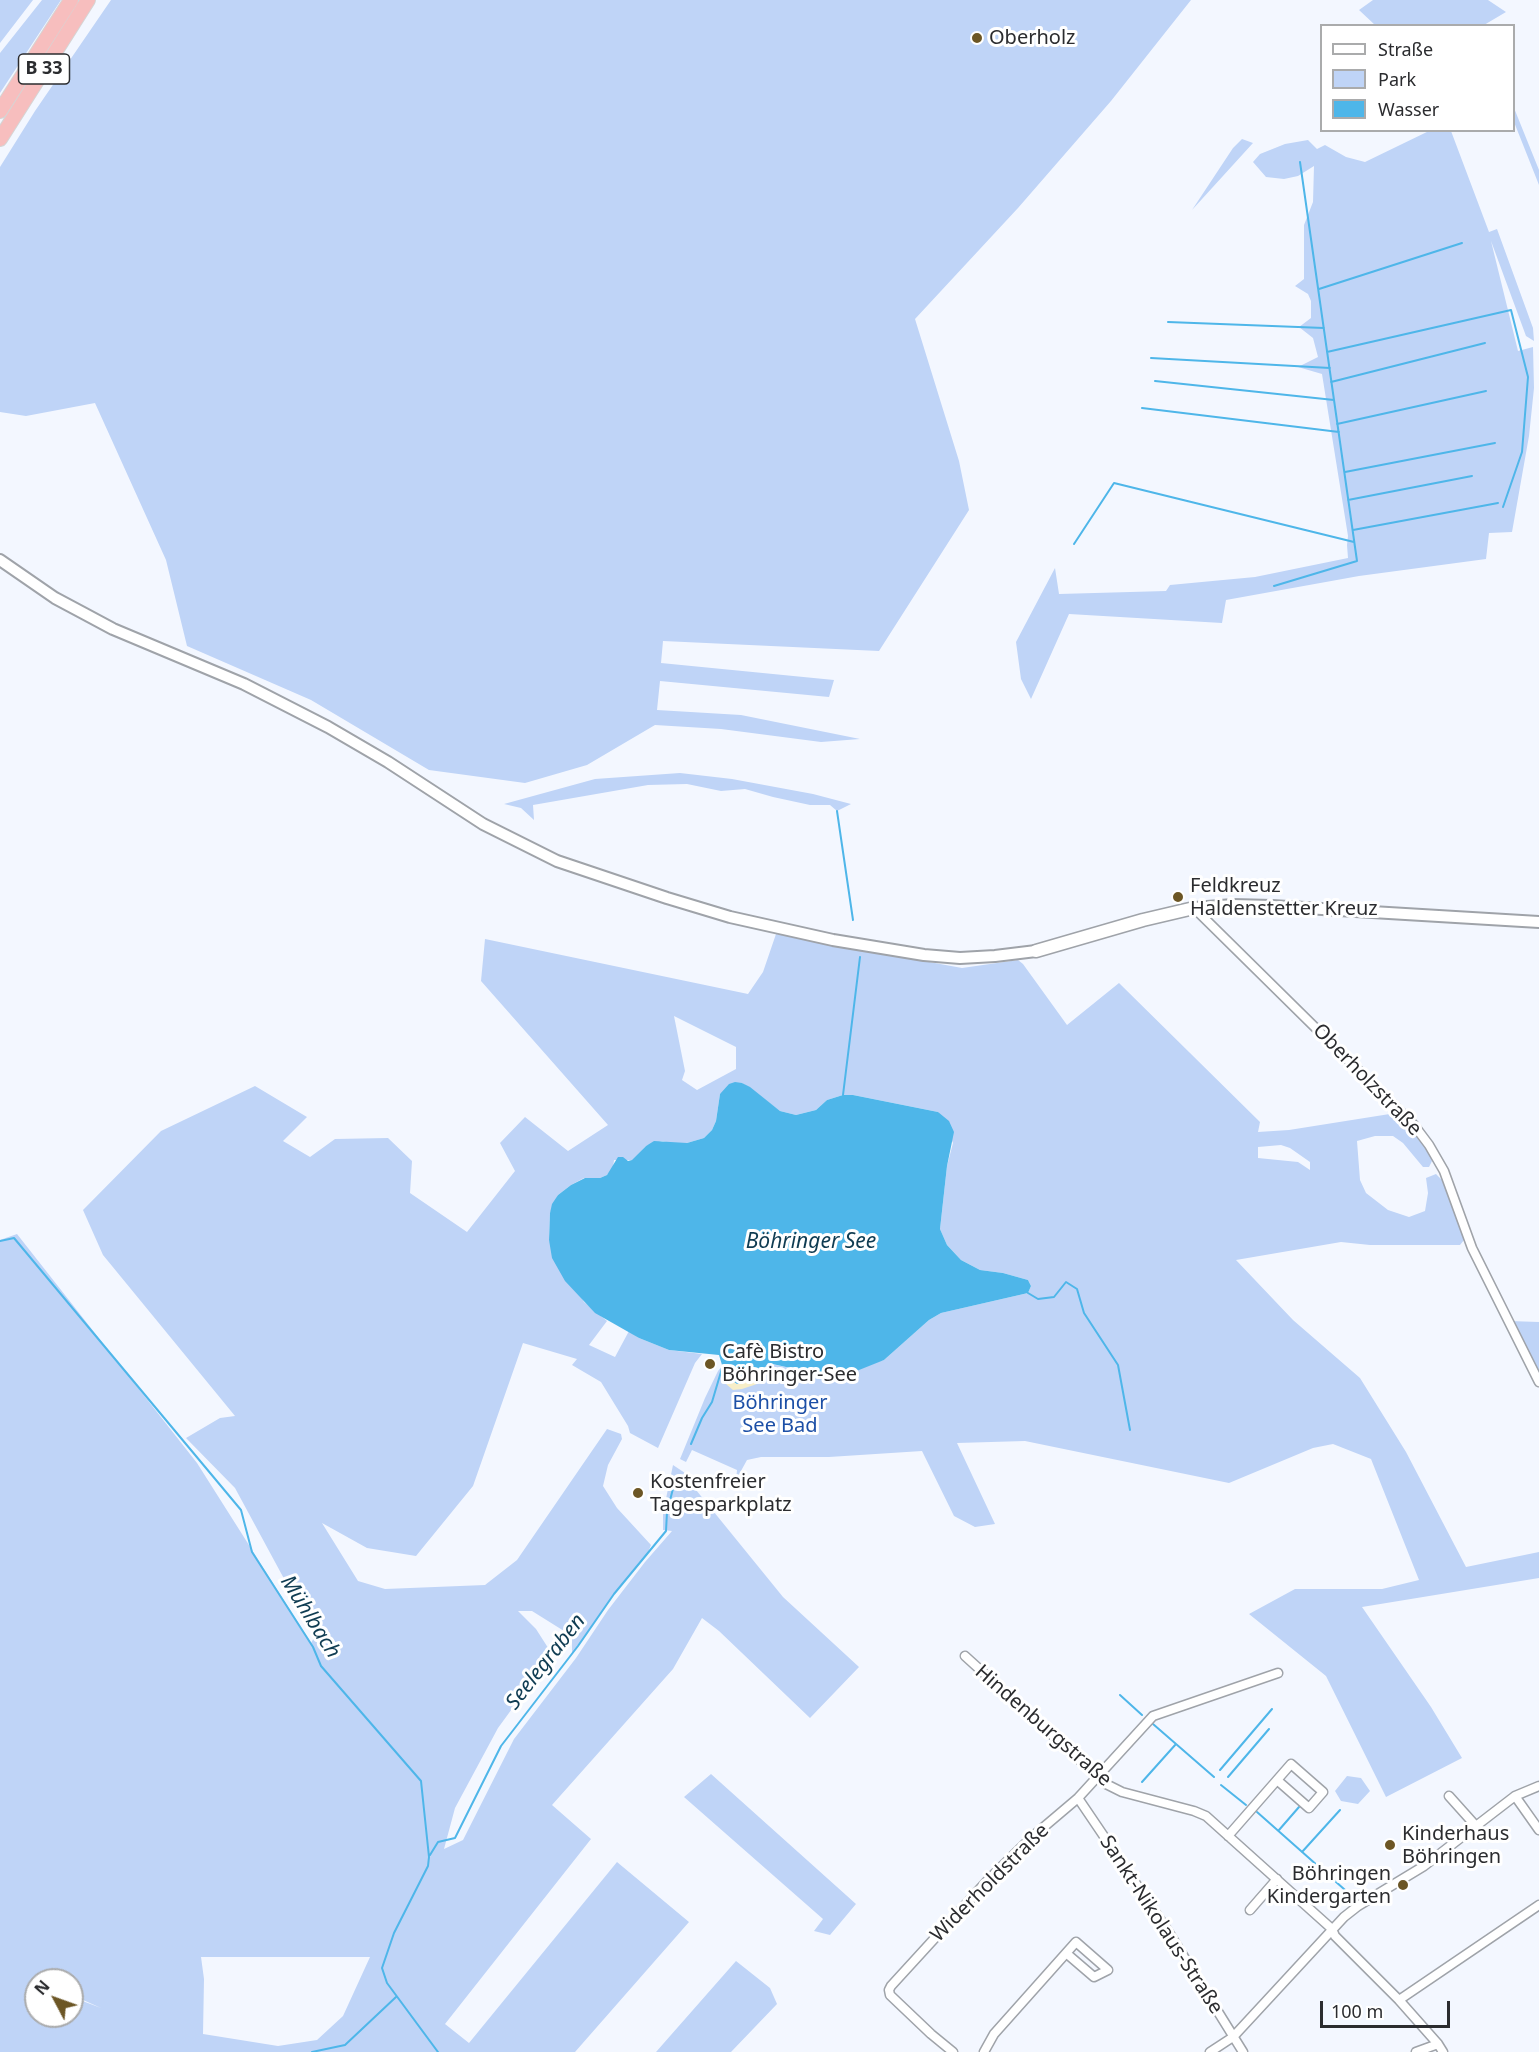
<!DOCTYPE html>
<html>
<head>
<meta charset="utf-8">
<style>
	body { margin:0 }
	#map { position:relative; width:1539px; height:2052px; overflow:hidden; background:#f3f7ff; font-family:"Noto Sans",sans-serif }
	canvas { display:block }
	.legend { position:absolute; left:1320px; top:24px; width:195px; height:108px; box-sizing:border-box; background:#fff; border:2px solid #aaabac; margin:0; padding:8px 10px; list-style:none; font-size:18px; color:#2b2c2f }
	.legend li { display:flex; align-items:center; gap:12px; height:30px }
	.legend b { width:30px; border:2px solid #aaabac }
	.north { position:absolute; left:24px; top:1968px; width:60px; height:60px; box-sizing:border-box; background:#fff; border:2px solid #aaabac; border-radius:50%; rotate:311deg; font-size:16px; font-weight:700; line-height:24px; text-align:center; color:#2b2c2f }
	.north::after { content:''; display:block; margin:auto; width:21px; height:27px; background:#6c5625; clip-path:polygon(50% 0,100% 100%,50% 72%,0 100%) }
	.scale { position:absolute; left:1320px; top:2001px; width:130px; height:27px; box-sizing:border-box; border:3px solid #2b2c2f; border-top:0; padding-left:8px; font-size:18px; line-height:21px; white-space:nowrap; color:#2b2c2f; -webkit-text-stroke:4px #fff; paint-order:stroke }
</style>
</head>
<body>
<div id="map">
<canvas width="1539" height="2052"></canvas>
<ul class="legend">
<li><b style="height:8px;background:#fff"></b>Straße</li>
<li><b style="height:16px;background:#bfd4f7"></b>Park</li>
<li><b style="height:16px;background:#4eb6e9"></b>Wasser</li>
</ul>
<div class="north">N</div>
<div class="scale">100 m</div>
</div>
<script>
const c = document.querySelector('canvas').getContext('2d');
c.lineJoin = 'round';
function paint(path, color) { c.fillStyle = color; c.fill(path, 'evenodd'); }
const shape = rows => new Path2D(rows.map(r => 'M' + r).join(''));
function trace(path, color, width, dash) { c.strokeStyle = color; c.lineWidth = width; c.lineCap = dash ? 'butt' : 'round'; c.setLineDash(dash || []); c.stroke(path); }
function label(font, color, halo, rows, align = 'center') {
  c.font = font + ' "Noto Sans",sans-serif'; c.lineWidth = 6; c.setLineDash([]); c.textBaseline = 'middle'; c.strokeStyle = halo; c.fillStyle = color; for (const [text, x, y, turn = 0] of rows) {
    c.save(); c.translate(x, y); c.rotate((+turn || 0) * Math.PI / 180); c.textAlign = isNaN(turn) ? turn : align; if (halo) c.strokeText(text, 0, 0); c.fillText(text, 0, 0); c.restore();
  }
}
paint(shape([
	[0,0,33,0,0,43],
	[42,0,61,0,0,93,0,53],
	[111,0,1191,0,1111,101,1018,208,915,319,959,461,969,510,879,651,663,641,661,663,834,680,829,697,660,681,657,710,741,715,860,739,821,742,721,729,655,725,587,765,525,783,429,770,311,700,187,646,166,560,95,403,26,416,0,412,0,167,35,111],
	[1373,0,1488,0,1506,12,1484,25,1375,25,1359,10],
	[1514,108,1539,170,1539,185,1514,122],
	[1431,130,1451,131,1489,232,1497,229,1533,328,1534,341,1526,336,1491,241,1518,351,1533,347,1534,388,1529,436,1512,532,1489,533,1486,559,1359,576,1226,600,1222,623,1069,614,1031,699,1021,679,1016,642,1055,568,1059,594,1166,591,1170,585,1255,577,1348,558,1347,545,1348,536,1322,374,1298,367,1318,357,1313,338,1299,327,1311,318,1311,301,1308,294,1295,286,1304,279,1304,225,1313,202,1314,166,1298,176,1284,179,1266,177,1253,162,1260,154,1285,144,1308,140,1317,149,1325,145,1346,157,1365,162],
	[1242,139,1253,143,1192,210,1233,148],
	[680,773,732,779,813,794,851,804,837,811,830,805,810,805,773,797,745,789,721,791,687,784,648,785,533,805,534,820,521,808,504,804,595,779],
	[776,934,962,968,1018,960,1023,964,1067,1025,1119,983,1260,1122,1258,1132,1289,1130,1396,1113,1410,1127,1427,1149,1432,1161,1429,1167,1423,1167,1403,1143,1393,1136,1375,1136,1357,1141,1360,1180,1366,1193,1388,1210,1409,1217,1425,1211,1428,1193,1426,1178,1436,1174,1442,1180,1464,1240,1460,1245,1370,1245,1341,1242,1236,1260,1293,1320,1360,1378,1406,1452,1466,1567,1539,1552,1539,1578,1362,1607,1431,1707,1462,1758,1386,1797,1326,1676,1249,1614,1295,1589,1382,1589,1419,1580,1371,1459,1333,1444,1313,1448,1229,1483,1025,1441,957,1443,995,1524,975,1527,954,1516,922,1451,829,1457,761,1457,747,1460,736,1480,737,1470,692,1450,686,1462,680,1459,705,1398,718,1371,723,1365,725,1375,737,1384,763,1372,767,1363,822,1375,884,1360,929,1320,941,1313,1028,1293,1031,1286,1028,1280,1003,1273,980,1270,961,1260,947,1245,940,1229,947,1166,953,1143,938,1112,853,1095,843,1095,827,1100,816,1110,796,1115,780,1111,742,1083,720,1094,716,1121,712,1130,704,1138,687,1143,670,1143,662,1141,646,1146,633,1160,614,1160,613,1168,607,1175,600,1178,584,1178,571,1185,558,1195,550,1213,549,1240,584,1302,607,1321,589,1345,615,1357,629,1331,639,1338,669,1350,702,1354,695,1363,658,1448,630,1433,628,1426,601,1382,572,1365,577,1359,523,1343,473,1486,416,1556,367,1548,322,1523,358,1581,385,1589,485,1585,517,1560,607,1429,621,1434,622,1439,608,1465,603,1486,617,1508,651,1545,647,1555,614,1594,572,1654,572,1636,532,1611,518,1611,536,1629,552,1654,498,1728,455,1808,444,1849,463,1840,514,1739,576,1658,608,1610,645,1562,672,1531,663,1530,663,1513,673,1465,691,1477,692,1485,783,1597,859,1667,810,1718,719,1631,702,1618,673,1669,552,1805,591,1839,445,2024,469,2043,617,1862,689,1922,575,2052,0,2052,0,1240,17,1234,197,1463,311,1643,315,1636,235,1488,186,1438,220,1418,235,1416,103,1255,83,1210,161,1131,255,1086,307,1117,283,1141,310,1157,335,1139,388,1138,412,1161,410,1193,467,1232,515,1171,500,1143,525,1117,568,1151,608,1125,481,981,485,939,748,994,763,972],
	[674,1016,736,1047,736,1069,697,1090,682,1080,685,1071],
	[1281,1145,1290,1148,1310,1162,1310,1170,1298,1162,1258,1158,1258,1147],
	[201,1957,370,1957,343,2016,317,2040,278,2046,203,2034,204,1979],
	[36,1980,72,1980,72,1995,101,2008,72,1997,72,2016,36,2016],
	[1509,1321,1539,1322,1539,1381],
	[711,1774,856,1904,830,1935,814,1931,823,1919,684,1797],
	[1347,1776,1361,1778,1370,1791,1358,1804,1341,1801,1335,1791],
	[736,1961,770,1988,777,2004,731,2052,656,2052]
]), '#bfd4f7');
paint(shape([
	[761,1375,761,1380,757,1384,742,1389,733,1390,726,1384,726,1376,737,1384,757,1379]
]), '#f7eec8');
paint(shape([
	[735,1082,742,1083,750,1087,780,1111,796,1115,816,1110,827,1100,843,1095,853,1095,938,1112,949,1121,954,1132,947,1166,940,1229,947,1245,961,1260,980,1270,1003,1273,1028,1280,1031,1286,1028,1293,941,1313,929,1320,884,1360,854,1372,822,1375,768,1363,757,1379,737,1384,725,1375,719,1355,669,1350,639,1338,595,1313,565,1281,552,1258,549,1240,550,1213,552,1204,558,1195,571,1185,585,1178,600,1178,607,1175,618,1157,623,1157,628,1161,632,1160,646,1146,654,1141,687,1143,704,1138,712,1130,716,1121,720,1094,729,1084]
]), '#4eb6e9');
trace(shape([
	[1319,289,1462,243],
	[1168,322,1324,328],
	[1327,352,1511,310,1528,377,1522,452,1503,507],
	[1151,358,1330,368],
	[1155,381,1334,400],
	[1331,382,1485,343],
	[1142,408,1339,432],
	[1337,424,1486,391],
	[1345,472,1495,443],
	[1348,500,1472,476],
	[1353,530,1498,503],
	[1074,544,1114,483,1354,542],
	[1274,586,1357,561,1300,162],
	[837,811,853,920],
	[843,1095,860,957],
	[0,1241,14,1238,241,1510,252,1552,313,1647,321,1666,421,1781,429,1857,428,1866,394,1933,382,1968,387,1983,438,2052],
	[1028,1293,1038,1299,1054,1297,1066,1282,1077,1289,1084,1313,1118,1365,1130,1430],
	[691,1444,702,1418,712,1402,723,1365],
	[1120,1695,1142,1715],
	[1153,1724,1214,1777],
	[1220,1770,1272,1709],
	[1228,1777,1269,1729],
	[1142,1782,1176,1744],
	[1221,1785,1246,1805],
	[1257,1812,1353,1897],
	[1279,1830,1299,1807],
	[1302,1852,1340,1810],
	[430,1855,438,1842,455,1838,501,1746,578,1646,614,1594,666,1531,667,1512,676,1477],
	[312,2052,345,2045,396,1997]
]), '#4eb6e9', 2);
const minor = shape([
	[1194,908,1414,1125,1429,1145,1444,1171,1472,1248,1539,1382],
	[965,1656,1106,1784,1122,1792,1194,1811,1206,1816,1332,1929,1335,1936,1399,2000,1438,2044,1443,2052],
	[1449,1796,1475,1825],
	[1515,1796,1539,1830],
	[1078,1798,1166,1928,1243,2052],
	[1228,1836,1291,1764,1323,1792,1309,1808,1277,1780],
	[1250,1910,1277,1879],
	[1399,2000,1539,1905],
	[953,2052,931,2034,890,1995,889,1990,891,1986,988,1880,1032,1837,1078,1798,1153,1716,1278,1673],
	[984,2052,994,2034,1076,1942,1108,1970,1094,1977,1066,1953],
	[1210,2052,1233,2037,1344,1917,1358,1906,1424,1866,1515,1796,1539,1786],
	[1416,2052,1438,2044]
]);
const tertiary = shape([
	[0,560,55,598,85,614,113,629,244,684,328,727,388,762,483,824,557,861,667,898,730,917,833,940,924,955,960,958,995,956,1036,951],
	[1194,908,1233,905,1272,906,1539,922]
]);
const secondary = shape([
	[1036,951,1143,920,1194,908]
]);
const trunk = shape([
	[0,111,71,0],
	[0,139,88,0]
]);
trace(minor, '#9fa3a9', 11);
trace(tertiary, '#9fa3a9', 14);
trace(secondary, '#9fa3a9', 15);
trace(trunk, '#d5d5d5', 16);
trace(minor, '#fff', 8);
trace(tertiary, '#fff', 10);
trace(secondary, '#fff', 12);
trace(trunk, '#f7bebe', 14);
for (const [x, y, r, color] of [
	[977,38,6,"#6c5625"],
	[1178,897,6,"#6c5625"],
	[710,1364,6,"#6c5625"],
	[638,1493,6,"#6c5625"],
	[1390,1845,6,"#6c5625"],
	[1403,1885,6,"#6c5625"]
]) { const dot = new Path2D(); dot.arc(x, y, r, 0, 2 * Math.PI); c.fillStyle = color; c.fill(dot); trace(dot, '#fff', 2); }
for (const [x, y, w] of [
	[44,69,51]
]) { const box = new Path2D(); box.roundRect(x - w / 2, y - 15, w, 30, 4.5); c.fillStyle = '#fff'; c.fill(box); trace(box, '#2b2c2f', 1.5); }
label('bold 18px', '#2b2c2f', null, [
	["B 33",44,69]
]);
label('20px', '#2b2c2f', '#fff', [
	["Oberholz",989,38],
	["Feldkreuz",1190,886],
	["Haldenstetter Kreuz",1190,909],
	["Cafè Bistro",722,1352],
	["Böhringer-See",722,1375],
	["Kostenfreier",650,1482],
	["Tagesparkplatz",650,1505],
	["Kinderhaus",1402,1834],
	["Böhringen",1402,1857],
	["Böhringen",1391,1874,"right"],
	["Kindergarten",1391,1897,"right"]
], 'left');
label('20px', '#2b2c2f', '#fff', [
	["Oberholzstraße",1367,1080,46],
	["Hindenburgstraße",1043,1726,41],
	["Widerholdstraße",990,1883,-45],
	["Sankt-Nikolaus-Straße",1161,1925,57]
]);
label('20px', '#1c4fa6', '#fff', [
	["Böhringer",780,1403],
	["See Bad",780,1426]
]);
label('italic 21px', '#0f3c52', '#fff', [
	["Böhringer See",811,1242],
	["Mühlbach",310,1617,58],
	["Seelegraben",546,1662,-52]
]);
</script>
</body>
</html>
